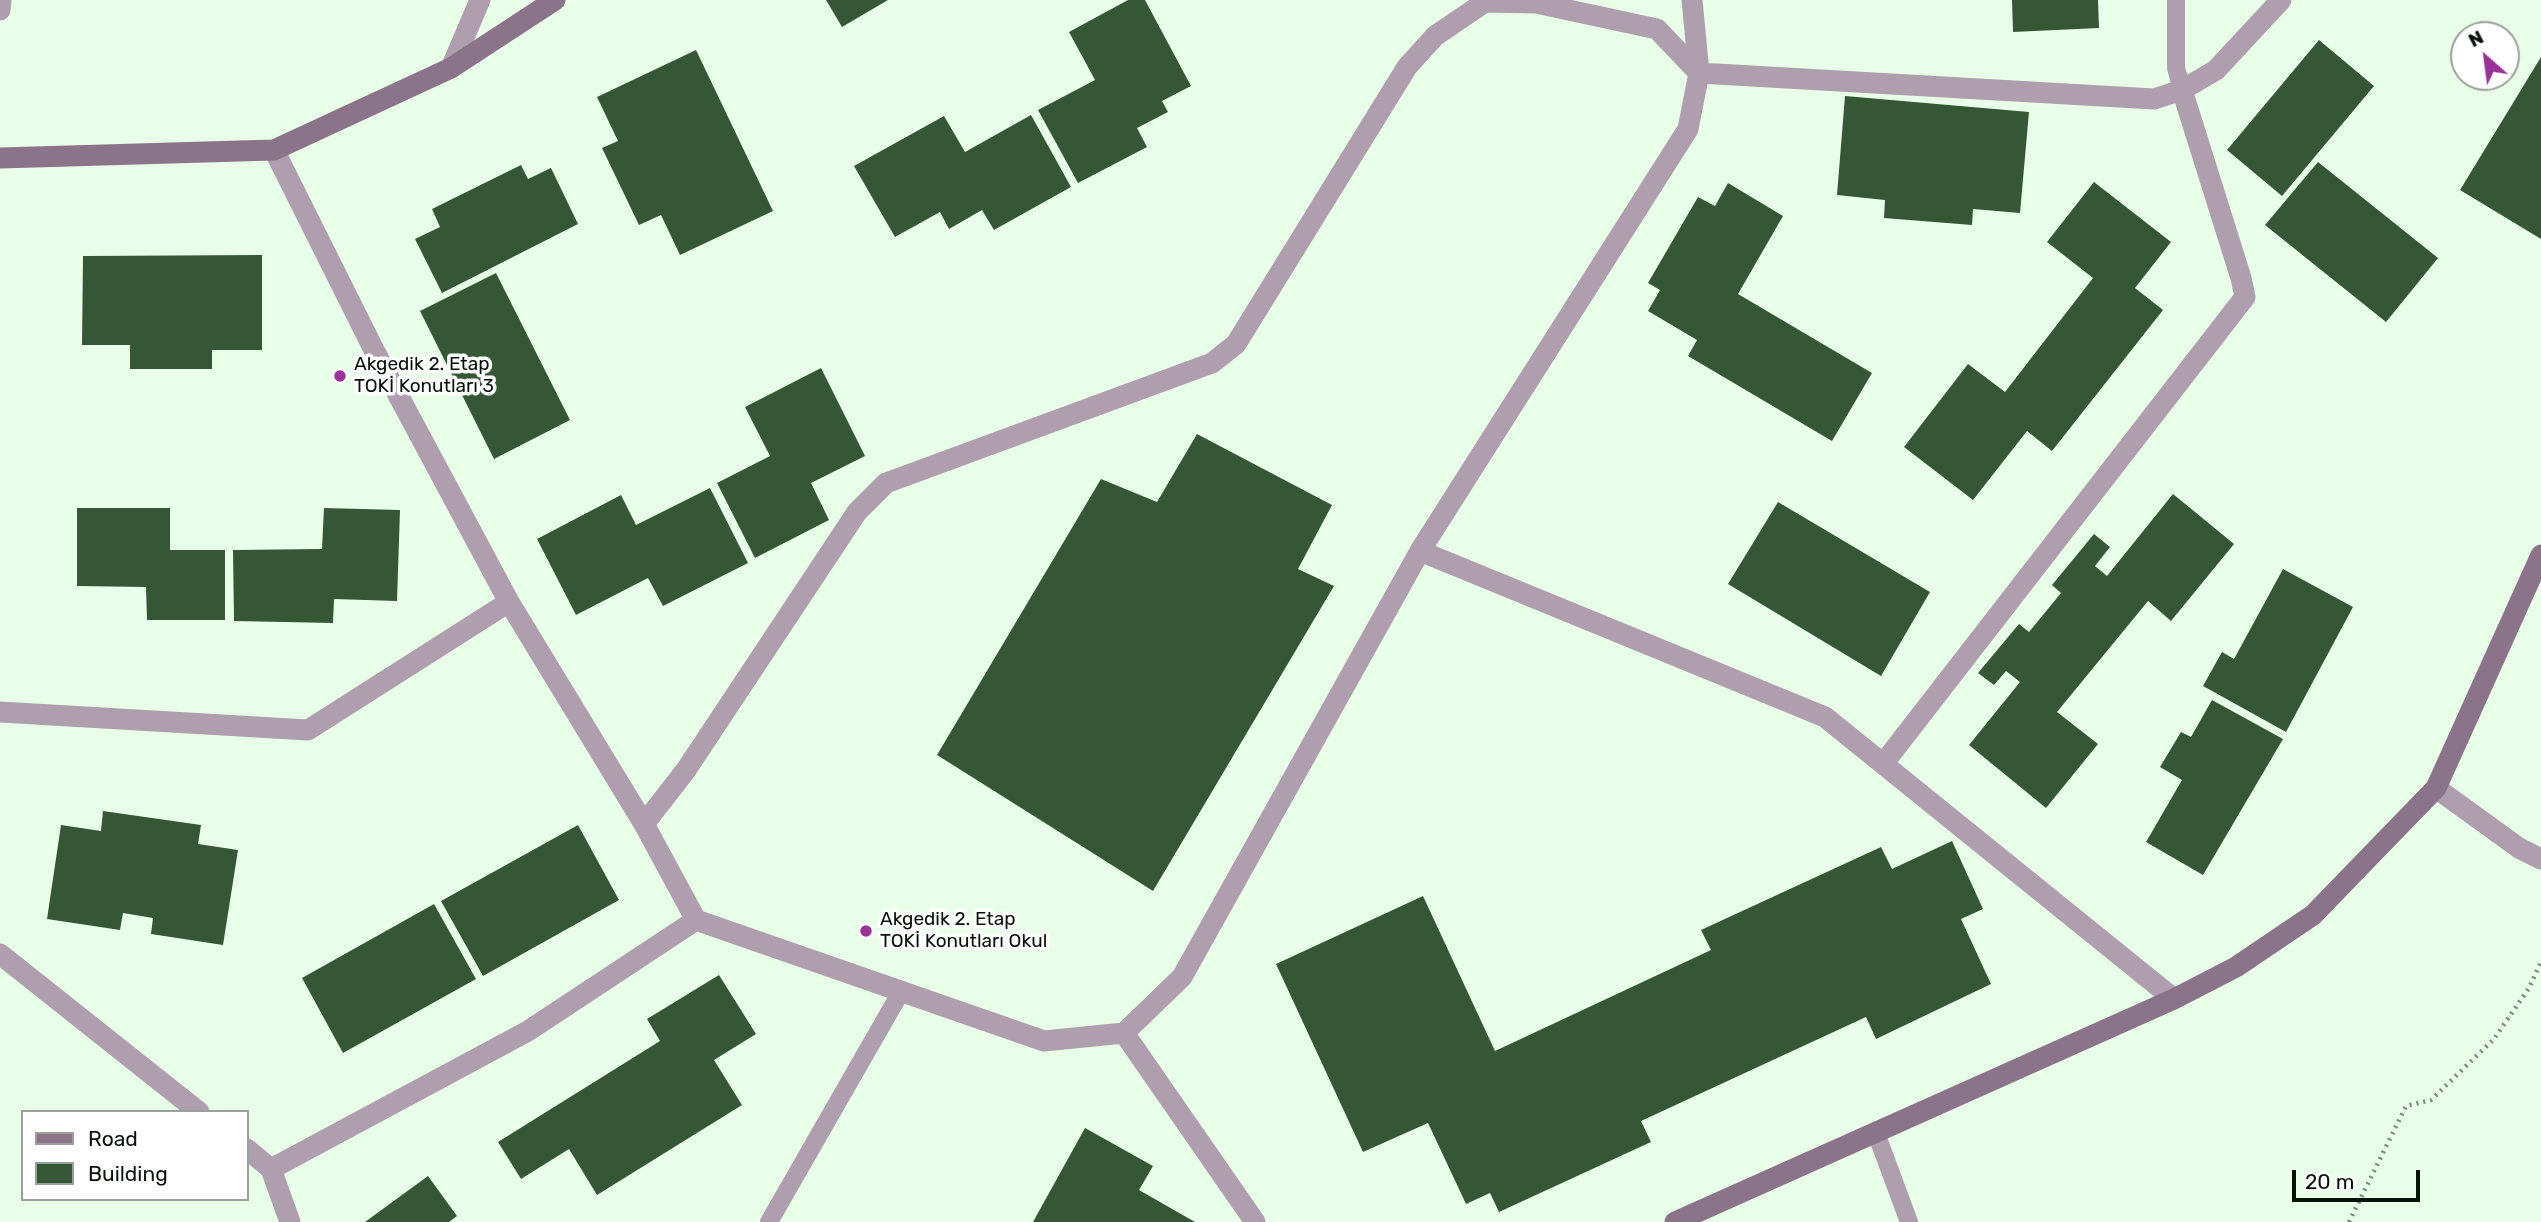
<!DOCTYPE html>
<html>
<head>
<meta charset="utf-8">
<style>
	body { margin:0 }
	#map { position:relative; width:2541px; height:1222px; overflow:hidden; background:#e8ffe8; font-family:Rubik,sans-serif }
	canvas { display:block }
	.legend { position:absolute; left:21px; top:1110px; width:228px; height:91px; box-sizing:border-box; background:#fff; border:2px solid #9ca09c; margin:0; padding:9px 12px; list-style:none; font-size:21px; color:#071108 }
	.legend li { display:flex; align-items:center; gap:14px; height:35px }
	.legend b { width:35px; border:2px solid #9ca09c }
	.north { position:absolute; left:2450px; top:21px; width:70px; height:70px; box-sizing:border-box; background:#fff; border:2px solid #9ca09c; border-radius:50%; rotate:332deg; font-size:19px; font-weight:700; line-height:28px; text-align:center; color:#071108 }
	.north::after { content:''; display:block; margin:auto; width:24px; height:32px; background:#993397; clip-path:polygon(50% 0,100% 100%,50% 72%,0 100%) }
	.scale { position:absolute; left:2292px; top:1170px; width:128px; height:32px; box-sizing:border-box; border:4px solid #071108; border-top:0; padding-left:9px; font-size:21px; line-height:24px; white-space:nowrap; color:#071108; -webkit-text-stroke:5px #fff; paint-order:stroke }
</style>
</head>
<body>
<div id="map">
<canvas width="2541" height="1222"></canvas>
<ul class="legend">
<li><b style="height:9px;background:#8b7389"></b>Road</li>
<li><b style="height:19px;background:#355736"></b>Building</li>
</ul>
<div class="north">N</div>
<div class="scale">20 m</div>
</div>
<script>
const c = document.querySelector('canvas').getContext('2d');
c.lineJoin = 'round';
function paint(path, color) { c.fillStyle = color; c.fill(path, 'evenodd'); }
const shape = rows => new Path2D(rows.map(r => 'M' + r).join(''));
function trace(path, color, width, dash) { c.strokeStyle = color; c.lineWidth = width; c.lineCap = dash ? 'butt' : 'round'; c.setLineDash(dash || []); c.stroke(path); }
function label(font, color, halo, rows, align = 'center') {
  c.font = font + ' Rubik,sans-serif'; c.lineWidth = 7; c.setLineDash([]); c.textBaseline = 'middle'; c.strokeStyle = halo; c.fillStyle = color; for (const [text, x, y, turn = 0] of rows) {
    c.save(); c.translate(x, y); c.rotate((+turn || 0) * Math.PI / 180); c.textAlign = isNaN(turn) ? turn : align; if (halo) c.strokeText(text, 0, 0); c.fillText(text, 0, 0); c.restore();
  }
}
paint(shape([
	[826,0,888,0,842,27],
	[1128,0,1145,0,1191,86,1162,101,1168,112,1137,128,1147,147,1078,183,1038,110,1095,80,1069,32],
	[2012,0,2098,0,2099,28,2013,32],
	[2319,40,2374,86,2282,196,2227,150],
	[696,50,773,211,680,255,661,215,639,225,602,148,618,141,597,97],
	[2541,57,2541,239,2460,190],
	[1845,96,2029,112,2020,213,1973,209,1972,225,1884,218,1885,200,1837,195],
	[1031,115,1071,187,994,230,982,210,949,229,940,212,895,237,854,166,944,116,965,152],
	[2318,162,2438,258,2386,322,2265,225],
	[521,165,528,179,551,168,578,224,442,293,415,239,440,227,432,209],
	[2094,182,2171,242,2135,288,2163,310,2052,451,2027,431,1973,500,1904,447,1968,364,2005,392,2093,278,2047,242],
	[1728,183,1783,216,1738,294,1872,373,1832,441,1688,356,1697,340,1648,311,1660,290,1648,283,1698,197,1715,206],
	[262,255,262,350,212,350,212,369,130,369,130,345,82,345,83,256],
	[496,273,570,420,494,459,420,311],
	[821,368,865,456,811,483,829,520,755,558,717,483,770,456,745,407],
	[1197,434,1332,505,1298,569,1334,586,1153,891,937,755,1101,479,1157,502],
	[710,488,748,563,663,606,648,578,576,615,537,539,621,495,636,525],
	[2173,494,2234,544,2171,621,2148,601,2057,712,2098,744,2046,808,1969,745,2020,682,2006,671,1994,685,1978,673,2019,624,2029,632,2061,593,2052,585,2094,534,2110,547,2095,566,2107,576],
	[1778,502,1930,592,1881,676,1728,584],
	[77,508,170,508,170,550,225,550,225,620,147,620,146,587,77,586],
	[324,508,400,510,397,601,334,599,333,623,234,621,233,550,322,549],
	[2283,569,2353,607,2286,732,2203,686,2222,652,2234,659],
	[2212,700,2283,739,2203,875,2146,842,2182,780,2160,767,2181,732,2191,737],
	[103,811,201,825,198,844,238,850,223,945,151,934,153,918,123,913,120,930,47,919,61,825,101,831],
	[578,825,619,900,483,976,441,901],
	[1952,841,1983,909,1961,919,1991,984,1876,1039,1866,1017,1641,1121,1651,1142,1499,1212,1490,1193,1466,1204,1428,1123,1363,1152,1276,964,1423,896,1495,1051,1711,950,1701,930,1881,847,1892,869],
	[434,904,476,979,343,1053,302,978],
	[719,975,756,1034,714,1060,742,1105,597,1195,569,1149,521,1179,498,1142,660,1041,647,1019],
	[1085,1128,1153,1166,1139,1190,1195,1222,1033,1222],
	[428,1176,457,1216,449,1222,365,1222]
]), '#355736');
trace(shape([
	[2349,1222,2406,1106,2431,1100,2494,1039,2529,988,2541,962]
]), '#778878', 4.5, [2, 5]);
trace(shape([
	[2176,0,2176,68,2182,90],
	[1876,1133,1909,1222],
	[769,1222,902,990]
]), '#af9ead', 18);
trace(shape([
	[0,10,1,0],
	[451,68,480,0],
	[274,150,374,350,509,602,644,824,696,920,1044,1041,1124,1033,1182,977,1420,551,1688,129,1699,73,1692,0],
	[1420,551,1825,717,2174,999],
	[0,712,308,730,509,602],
	[1883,764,2245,297,2241,278,2182,90],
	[2436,788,2519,848,2541,859],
	[644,824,686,770,857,512,886,483,1212,363,1236,344,1407,67,1435,36,1485,2,1536,3,1657,29,1699,73,2154,99,2182,90,2216,70,2281,0],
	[0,954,199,1112],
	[1124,1033,1255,1222],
	[247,1149,271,1169,290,1222],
	[271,1169,528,1031,696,920]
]), '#af9ead', 21);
trace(shape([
	[0,158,274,150,451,68,555,0],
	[1675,1222,2174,999,2236,967,2313,915,2436,788,2541,555]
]), '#8b7389', 21);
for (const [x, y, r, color] of [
	[340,376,7,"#993397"],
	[866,931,7,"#993397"]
]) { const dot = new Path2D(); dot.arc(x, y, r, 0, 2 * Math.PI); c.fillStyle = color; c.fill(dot); trace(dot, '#fff', 2.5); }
label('19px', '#071108', '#fff', [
	["Akgedik 2. Etap",354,365],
	["TOKİ Konutları 3",354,387],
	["Akgedik 2. Etap",880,920],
	["TOKİ Konutları Okul",880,942]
], 'left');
</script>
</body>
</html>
